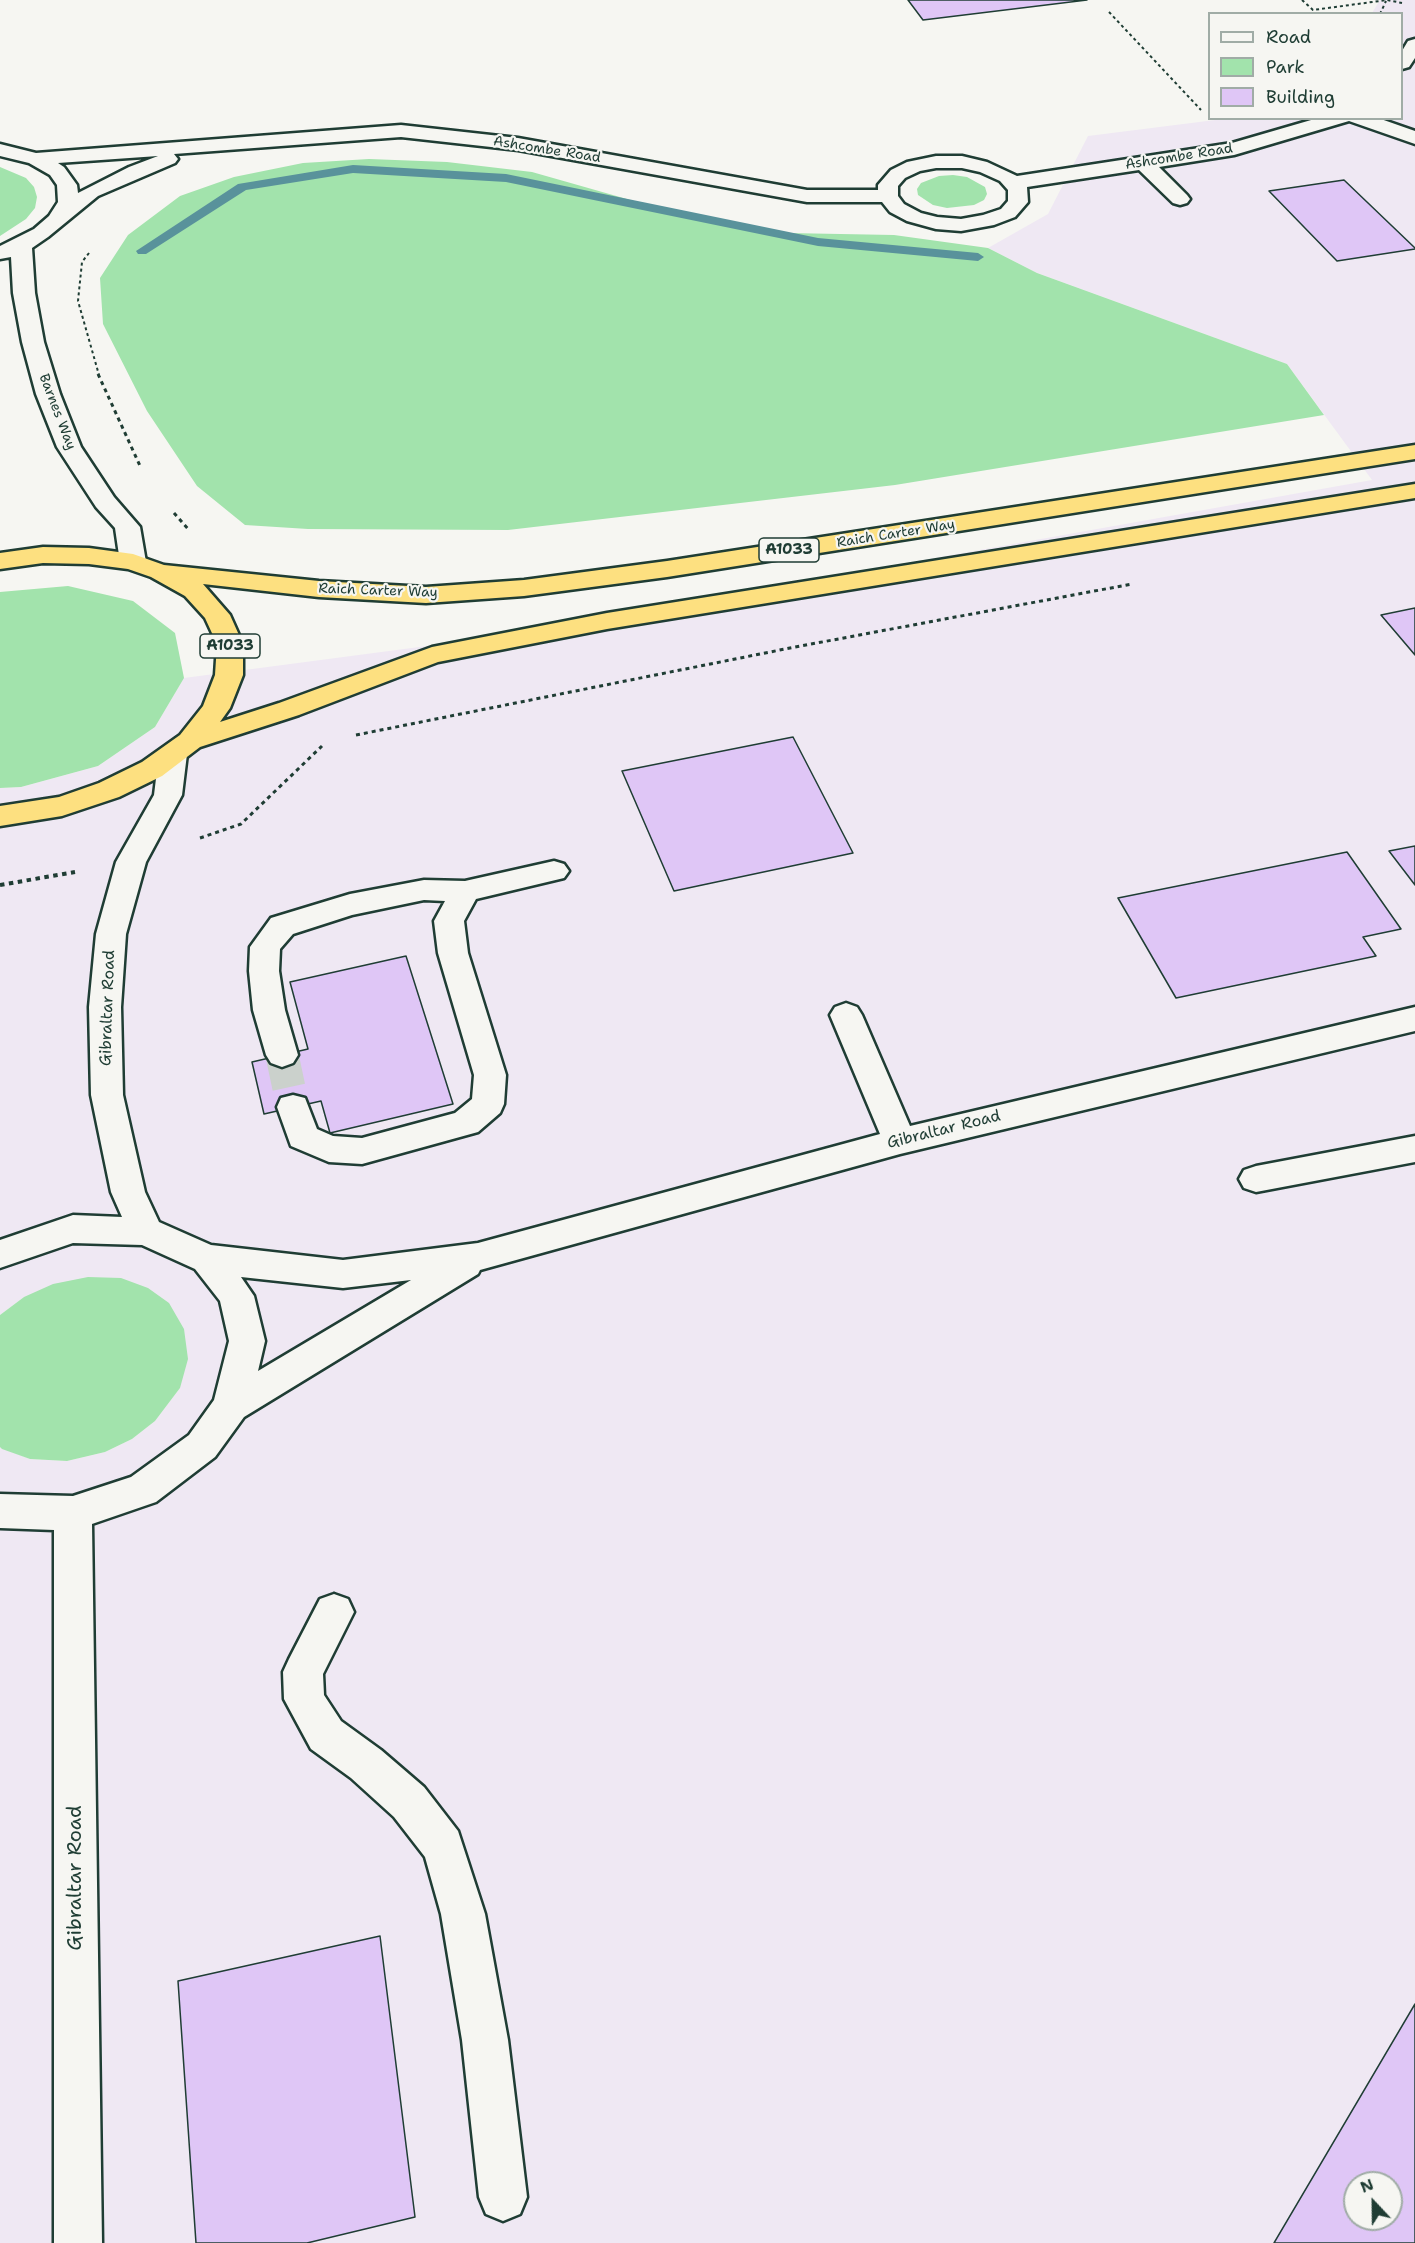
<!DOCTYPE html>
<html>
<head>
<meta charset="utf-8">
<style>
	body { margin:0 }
	#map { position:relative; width:1415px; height:2243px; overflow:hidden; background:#f6f6f2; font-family:"Shantell Sans",sans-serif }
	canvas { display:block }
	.legend { position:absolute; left:1208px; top:12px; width:195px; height:108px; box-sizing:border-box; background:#f6f6f2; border:2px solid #a0aca6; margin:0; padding:8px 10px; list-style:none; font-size:18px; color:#1f3d34 }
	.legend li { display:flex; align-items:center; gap:12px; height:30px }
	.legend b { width:30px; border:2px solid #a0aca6 }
	.north { position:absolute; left:1343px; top:2171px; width:60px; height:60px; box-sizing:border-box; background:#f6f6f2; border:2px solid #a0aca6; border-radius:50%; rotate:338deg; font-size:16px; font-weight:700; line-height:24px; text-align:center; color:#1f3d34 }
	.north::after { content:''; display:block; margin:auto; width:21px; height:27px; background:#1f3d34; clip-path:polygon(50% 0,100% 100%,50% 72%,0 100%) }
</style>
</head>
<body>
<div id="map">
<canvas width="1415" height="2243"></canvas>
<ul class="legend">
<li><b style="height:8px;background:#f6f6f2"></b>Road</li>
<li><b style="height:16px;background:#a2e3ac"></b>Park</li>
<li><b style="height:16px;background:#dfc6f6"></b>Building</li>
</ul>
<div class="north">N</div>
</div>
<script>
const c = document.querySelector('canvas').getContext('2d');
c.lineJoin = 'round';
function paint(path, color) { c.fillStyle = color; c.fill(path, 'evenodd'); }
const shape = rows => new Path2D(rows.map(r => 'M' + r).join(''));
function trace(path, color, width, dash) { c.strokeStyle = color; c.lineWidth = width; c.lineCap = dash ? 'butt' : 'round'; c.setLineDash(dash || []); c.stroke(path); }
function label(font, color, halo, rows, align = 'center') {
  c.font = font + ' "Shantell Sans",sans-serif'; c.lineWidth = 4.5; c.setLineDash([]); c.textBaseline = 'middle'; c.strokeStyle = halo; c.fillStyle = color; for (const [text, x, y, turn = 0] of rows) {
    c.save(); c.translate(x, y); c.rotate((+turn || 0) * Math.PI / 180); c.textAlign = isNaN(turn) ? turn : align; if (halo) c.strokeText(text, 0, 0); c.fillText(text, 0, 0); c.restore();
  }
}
paint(shape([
	[1380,0,1415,0,1415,2243,0,2243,0,1447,30,1459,67,1461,105,1452,132,1439,155,1421,180,1388,24,1297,0,1315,0,788,21,787,98,766,155,727,184,678,480,639,1372,480,1287,364,1037,273,988,248,1048,214,1088,136,1223,119,1402,118,1402,14,1372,13],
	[1355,2183,1391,2183,1391,2219,1355,2219]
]), '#efe8f3');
paint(shape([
	[369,159,447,162,532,172,662,209,787,233,894,235,988,248,1037,273,1287,364,1324,415,895,485,508,530,308,529,245,525,197,486,147,411,103,324,100,278,128,235,180,196,234,177,303,163],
	[0,167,26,178,34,187,37,197,35,208,26,219,0,236],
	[953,175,967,177,985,187,987,194,984,200,974,205,947,208,933,205,918,195,917,189,921,183,939,176],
	[68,586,133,601,175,633,184,678,155,727,98,766,21,787,0,788,0,592],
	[88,1277,121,1278,148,1288,169,1303,184,1329,188,1359,180,1388,155,1421,132,1439,105,1452,67,1461,30,1459,2,1449,0,1447,0,1315,24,1297,53,1284]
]), '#a2e3ac');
paint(shape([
	[353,165,506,174,818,238,978,253,984,257,978,261,818,246,506,182,353,173,246,190,146,254,138,254,136,251,238,184,353,165]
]), '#59929b');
const building = shape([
	[908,0,1087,0,923,20,908,0],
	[1344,180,1415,248,1415,249,1337,261,1269,191,1344,180],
	[1415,608,1415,655,1381,615,1415,608],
	[793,737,853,853,674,891,622,771,793,737],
	[1415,846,1415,885,1389,851,1415,846],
	[1347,852,1401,929,1363,937,1376,956,1176,998,1118,898,1347,852],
	[406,956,453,1104,330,1133,321,1101,264,1114,252,1062,308,1049,290,982,406,956],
	[380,1936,415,2217,307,2243,196,2243,178,1981,380,1936],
	[1415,2004,1415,2243,1274,2243,1415,2004],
	[1355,2183,1391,2183,1391,2219,1355,2219,1355,2183]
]);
paint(building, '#dfc6f6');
trace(building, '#1f3d34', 1.5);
trace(shape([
	[282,1055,293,1107]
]), '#cbd1cc', 33, [33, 16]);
const minor = shape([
	[1415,39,1415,58,1409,67,1402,69,1402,51,1408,41,1415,39],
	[1318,118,1378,118,1415,131,1415,144,1349,121,1234,155,1159,167,1187,195,1190,199,1187,203,1180,205,1173,203,1139,170,1027,187,1028,202,1015,217,994,225,961,231,936,229,907,221,890,212,882,202,807,202,518,150,401,137,174,154,178,159,175,163,98,196,48,237,32,248,35,293,44,342,60,394,81,447,114,497,140,527,146,562,142,567,133,570,124,567,120,562,115,528,96,507,57,447,36,394,22,342,13,293,11,257,0,259,0,246,34,229,49,216,58,202,57,185,50,175,29,163,0,156,0,144,36,153,401,125,518,138,807,190,878,190,878,185,891,170,907,162,936,156,962,156,987,162,1017,176,1232,143,1318,118],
	[158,156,129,167,78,193,77,185,64,167,58,163,158,156],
	[936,168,962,168,980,172,1000,181,1008,190,1008,201,1001,209,983,215,961,219,937,217,921,213,904,204,898,196,898,186,905,178,920,171,936,168],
	[173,745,183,748,187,754,182,795,146,862,126,934,121,1007,123,1095,145,1192,159,1222,211,1245,343,1260,478,1243,880,1134,830,1015,835,1007,846,1003,857,1007,862,1015,910,1126,1415,1007,1415,1031,900,1154,480,1270,478,1274,244,1417,215,1457,156,1502,92,1524,102,2243,54,2243,54,1530,0,1528,0,1494,73,1496,131,1477,189,1435,214,1400,229,1341,220,1301,195,1269,142,1245,73,1243,0,1268,0,1240,73,1215,122,1217,111,1192,91,1095,89,1007,96,934,116,862,154,795,159,754,163,748,173,745],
	[241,1277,343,1288,411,1280,258,1371,265,1341,254,1296,241,1277],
	[554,861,564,864,569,871,564,878,476,899,464,921,468,953,506,1075,504,1104,500,1113,478,1132,362,1164,329,1162,291,1146,277,1107,281,1098,293,1095,305,1098,317,1129,333,1136,362,1138,455,1113,472,1099,474,1075,438,953,434,921,445,901,424,900,352,915,293,934,280,949,279,971,285,1010,298,1055,293,1063,282,1067,271,1063,266,1055,253,1010,249,971,250,947,271,918,350,894,424,880,465,881,554,861],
	[1415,1136,1415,1162,1256,1192,1244,1188,1239,1179,1244,1170,1256,1166,1415,1136],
	[334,1594,348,1599,354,1612,323,1674,324,1695,341,1721,381,1750,424,1787,458,1831,485,1914,508,2040,527,2197,520,2214,503,2221,486,2214,479,2197,462,2040,441,1914,425,1857,394,1817,351,1778,311,1749,284,1699,283,1672,289,1659,320,1599,334,1594]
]);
const highway = shape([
	[1415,445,1415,459,667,577,524,596,426,603,319,597,203,584,230,615,243,644,243,675,230,708,220,722,279,703,432,647,607,613,1415,484,1415,498,607,629,438,662,299,715,200,747,162,776,119,797,62,816,0,826,0,806,59,797,99,783,142,762,180,735,203,706,215,675,217,644,205,618,185,596,151,577,128,569,89,564,43,563,0,569,0,553,43,547,89,548,133,554,164,565,319,581,426,587,524,580,667,561,1415,445]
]);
trace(minor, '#1f3d34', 5);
trace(highway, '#1f3d34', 5);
trace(shape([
	[1302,0,1313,10,1387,0,1402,3],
	[1109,12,1201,110],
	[1380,14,1386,1],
	[89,253,82,262,78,301,99,375]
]), '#1f3d34', 2, [3, 3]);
trace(shape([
	[98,374,141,468],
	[174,513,189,530],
	[356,735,790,648,1132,584],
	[200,838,241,824,322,746]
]), '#1f3d34', 3, [4, 4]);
trace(shape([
	[0,885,75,872]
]), '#1f3d34', 4, [4.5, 4.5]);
paint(minor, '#f6f6f2');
paint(highway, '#fde080');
label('14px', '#1f3d34', '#f6f6f2', [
	["Ashcombe Road",547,150,9],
	["Ashcombe Road",1179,157,-9],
	["Barnes Way",57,412,69],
	["Raich Carter Way",896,534,-9],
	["Raich Carter Way",378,591,2]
]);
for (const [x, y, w] of [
	[789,550,60],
	[230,646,60]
]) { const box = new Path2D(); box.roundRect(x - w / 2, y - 12, w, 24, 4.5); c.fillStyle = '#f6f6f2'; c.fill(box); trace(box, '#1f3d34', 1.5); }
label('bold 15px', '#1f3d34', null, [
	["A1033",789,550],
	["A1033",230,646]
]);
label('16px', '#1f3d34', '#f6f6f2', [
	["Gibraltar Road",108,1008,-88],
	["Gibraltar Road",944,1130,-14]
]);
label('20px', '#1f3d34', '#f6f6f2', [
	["Gibraltar Road",76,1878,-90]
]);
</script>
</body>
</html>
